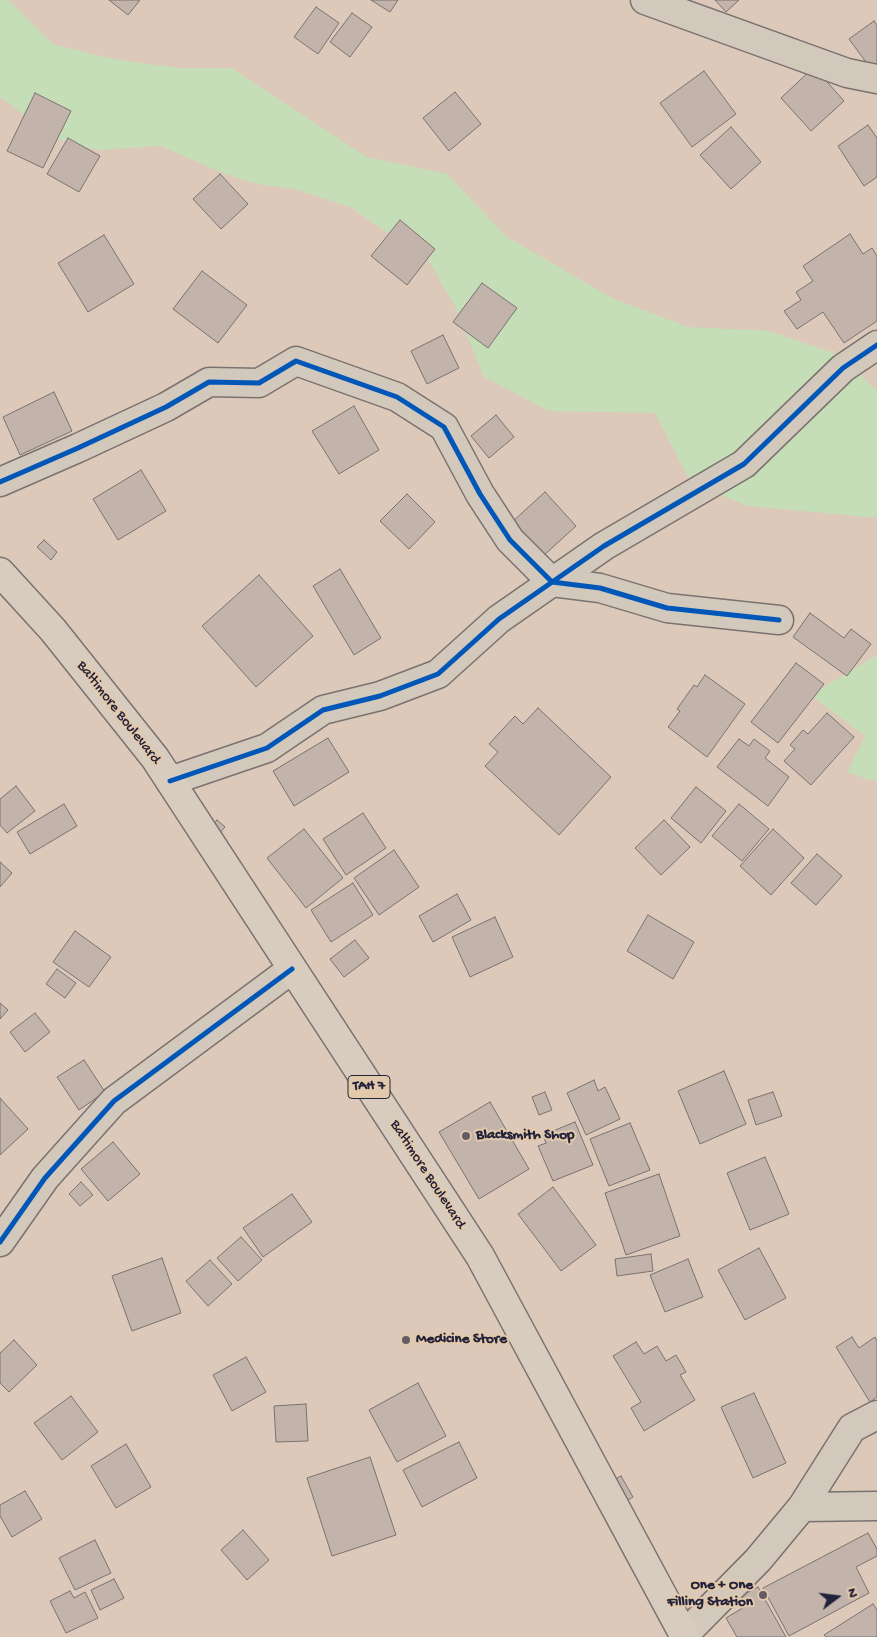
<!DOCTYPE html>
<html>
<head>
<meta charset="utf-8">
<style>
	body { margin:0 }
	#map { position:relative; width:877px; height:1637px; overflow:hidden; background:#dcc9b9; font-family:"Gochi Hand",sans-serif }
	canvas { display:block }
	.north { position:absolute; left:812px; top:1572px; width:50px; height:50px; -webkit-text-stroke:4px #e3c9ab; paint-order:stroke; rotate:75deg; font-size:14px; font-weight:700; line-height:20px; text-align:center; color:#22223b }
	.north::after { content:''; display:block; margin:auto; width:18px; height:22px; background:#22223b; clip-path:polygon(50% 0,100% 100%,50% 72%,0 100%) }
</style>
</head>
<body>
<div id="map">
<canvas width="877" height="1637"></canvas>
<div class="north">N</div>
</div>
<script>
const c = document.querySelector('canvas').getContext('2d');
c.lineJoin = 'round';
function paint(path, color) { c.fillStyle = color; c.fill(path, 'evenodd'); }
const shape = rows => new Path2D(rows.map(r => 'M' + r).join(''));
function trace(path, color, width, dash) { c.strokeStyle = color; c.lineWidth = width; c.lineCap = dash ? 'butt' : 'round'; c.setLineDash(dash || []); c.stroke(path); }
function label(font, color, halo, rows, align = 'center') {
  c.font = font + ' "Gochi Hand",sans-serif'; c.lineWidth = 4; c.setLineDash([]); c.textBaseline = 'middle'; c.strokeStyle = halo; c.fillStyle = color; for (const [text, x, y, turn = 0] of rows) {
    c.save(); c.translate(x, y); c.rotate((+turn || 0) * Math.PI / 180); c.textAlign = isNaN(turn) ? turn : align; if (halo) c.strokeText(text, 0, 0); c.fillText(text, 0, 0); c.restore();
  }
}
paint(shape([
	[0,0,9,0,53,44,113,59,179,68,231,68,367,157,447,174,507,237,612,298,688,327,769,331,842,356,877,391,877,518,748,506,691,483,655,413,549,411,484,377,455,306,424,253,385,231,350,207,295,189,257,184,220,172,161,146,97,150,56,139,2,98,0,99],
	[877,655,877,782,847,772,865,736,811,695]
]), '#c5deb7');
const building = shape([
	[109,0,140,0,128,15,109,0],
	[371,0,398,0,390,12,371,0],
	[715,0,739,0,726,12,715,0],
	[316,7,339,23,318,54,294,37,316,7],
	[352,13,372,27,350,57,330,42,352,13],
	[874,21,877,25,877,64,871,69,849,39,874,21],
	[814,67,844,101,811,131,781,98,814,67],
	[704,71,736,114,692,147,660,103,704,71],
	[455,92,481,124,449,151,423,118,455,92],
	[35,93,71,111,43,168,7,151,35,93],
	[868,125,877,138,877,177,864,186,838,146,868,125],
	[731,127,761,162,731,189,700,155,731,127],
	[68,138,100,156,79,192,47,174,68,138],
	[220,174,248,204,221,229,193,199,220,174],
	[400,220,435,249,407,285,371,256,400,220],
	[850,234,863,254,872,248,877,256,877,321,844,343,823,312,797,329,784,311,801,300,796,292,813,281,803,266,850,234],
	[104,235,134,284,88,312,58,263,104,235],
	[202,271,247,305,218,343,173,309,202,271],
	[482,283,517,308,488,348,453,322,482,283],
	[443,335,459,368,427,384,411,351,443,335],
	[54,392,72,431,20,455,3,417,54,392],
	[354,406,379,450,339,474,312,431,354,406],
	[496,415,514,437,489,458,471,436,496,415],
	[141,470,166,511,118,540,93,499,141,470],
	[545,492,576,526,542,557,511,523,545,492],
	[407,494,435,522,409,549,380,521,407,494],
	[44,540,57,552,51,560,37,547,44,540],
	[340,569,381,638,354,655,313,586,340,569],
	[259,575,313,636,256,687,202,626,259,575],
	[810,613,844,638,851,629,871,644,847,676,793,637,810,613],
	[796,663,824,684,778,743,751,722,796,663],
	[705,675,745,704,707,757,668,727,680,711,677,709,694,685,697,687,705,675],
	[538,708,611,777,559,835,485,766,498,752,489,744,515,716,523,724,538,708],
	[827,713,854,737,811,785,784,761,795,749,790,745,803,730,808,734,827,713],
	[328,738,349,772,294,806,273,771,328,738],
	[739,739,749,746,754,739,770,751,765,758,789,777,768,806,717,767,739,739],
	[16,786,35,811,7,833,0,825,0,799,16,786],
	[696,787,726,811,701,843,671,818,696,787],
	[64,804,77,826,30,854,17,832,64,804],
	[739,804,769,829,742,861,712,836,739,804],
	[363,813,386,848,346,875,323,839,363,813],
	[217,820,225,827,218,835,210,828,217,820],
	[664,820,690,847,661,875,635,848,664,820],
	[304,829,343,878,306,908,267,858,304,829],
	[773,829,804,858,771,895,740,866,773,829],
	[394,850,419,887,379,915,354,878,394,850],
	[817,854,842,876,816,905,791,883,817,854],
	[0,862,12,873,0,887,0,862],
	[353,883,373,915,331,942,311,910,353,883],
	[457,894,471,920,433,942,419,916,457,894],
	[648,915,694,942,673,979,627,951,648,915],
	[495,917,513,957,470,977,452,937,495,917],
	[75,931,111,957,89,987,53,962,75,931],
	[355,940,369,958,344,977,330,959,355,940],
	[57,969,76,983,65,998,46,984,57,969],
	[0,1003,8,1010,0,1019,0,1003],
	[35,1013,50,1032,25,1052,10,1032,35,1013],
	[84,1060,105,1092,79,1110,57,1077,84,1060],
	[724,1071,746,1124,700,1144,678,1091,724,1071],
	[594,1080,598,1091,605,1087,620,1119,586,1135,567,1093,594,1080],
	[545,1092,552,1110,539,1115,532,1097,545,1092],
	[773,1092,782,1116,756,1125,748,1100,773,1092],
	[0,1098,28,1129,0,1155,0,1098],
	[490,1102,529,1169,479,1199,439,1132,490,1102],
	[575,1122,593,1165,553,1181,538,1146,546,1143,543,1135,575,1122],
	[630,1123,650,1170,609,1186,590,1139,630,1123],
	[113,1142,140,1174,108,1201,81,1169,113,1142],
	[765,1157,789,1214,750,1230,727,1173,765,1157],
	[659,1174,680,1236,626,1255,605,1193,659,1174],
	[81,1182,93,1195,80,1206,69,1194,81,1182],
	[553,1187,596,1245,561,1271,518,1214,553,1187],
	[292,1194,312,1222,263,1257,243,1228,292,1194],
	[241,1237,262,1260,238,1281,217,1258,241,1237],
	[759,1248,786,1298,745,1320,718,1270,759,1248],
	[651,1254,653,1271,617,1276,615,1259,651,1254],
	[162,1258,181,1313,132,1331,112,1276,162,1258],
	[688,1259,703,1297,665,1312,650,1275,688,1259],
	[210,1260,232,1284,208,1306,186,1281,210,1260],
	[852,1337,859,1348,875,1337,877,1341,877,1397,870,1402,836,1347,852,1337],
	[14,1340,37,1365,9,1392,0,1383,0,1353,14,1340],
	[636,1342,644,1354,657,1346,666,1361,676,1355,686,1372,680,1375,695,1400,644,1431,631,1408,641,1402,613,1356,636,1342],
	[246,1357,266,1392,232,1411,213,1375,246,1357],
	[418,1383,446,1436,397,1462,369,1410,418,1383],
	[754,1393,786,1463,753,1478,721,1407,754,1393],
	[71,1396,98,1432,62,1460,34,1423,71,1396],
	[306,1404,308,1441,276,1442,274,1406,306,1404],
	[459,1442,477,1478,422,1507,403,1470,459,1442],
	[126,1444,151,1487,116,1508,91,1466,126,1444],
	[370,1457,396,1535,332,1556,307,1478,370,1457],
	[621,1476,633,1497,610,1511,597,1490,621,1476],
	[25,1491,42,1519,12,1537,0,1516,0,1505,25,1491],
	[243,1530,269,1560,247,1580,221,1550,243,1530],
	[868,1533,877,1549,877,1556,856,1567,869,1593,789,1636,763,1588,868,1533],
	[95,1540,111,1573,75,1590,59,1558,95,1540],
	[114,1579,124,1598,100,1610,91,1590,114,1579],
	[758,1587,786,1637,737,1637,726,1618,746,1606,741,1596,758,1587],
	[70,1591,74,1598,85,1592,98,1618,66,1633,50,1601,70,1591],
	[873,1604,877,1610,877,1637,826,1637,824,1635,873,1604]
]);
paint(building, '#c3b4ab');
trace(building, '#7a726f', 1);
const street = shape([
	[645,0,847,73,877,79],
	[0,482,78,448,166,407,209,382,259,383,296,361,397,397,444,427,480,494,510,540,552,582,600,588,667,608,779,620],
	[170,781,267,748,323,710,380,696,438,674,499,619,604,546,744,464,843,368,877,345],
	[0,1242,45,1178,114,1101,292,969],
	[802,1507,877,1506],
	[687,1637,686,1633,758,1560,802,1507,852,1428,877,1415]
]);
const highway = shape([
	[0,572,53,630,155,758,480,1256,685,1637]
]);
trace(street, '#7a726f', 31);
trace(highway, '#7a726f', 31);
trace(street, '#d3c8bc', 28);
trace(highway, '#d8ccbf', 28);
trace(shape([
	[0,482,78,448,166,407,209,382,259,383,296,361,397,397,444,427,480,494,510,540,552,582,600,588,667,608,779,620],
	[170,781,267,748,323,710,380,696,438,674,499,619,604,546,744,464,843,368,877,345],
	[0,1242,45,1178,114,1101,292,969]
]), '#0057b8', 5);
for (const [x, y, r, color] of [
	[466,1136,5,"#635c67"],
	[406,1340,5,"#635c67"],
	[763,1595,5,"#635c67"]
]) { const dot = new Path2D(); dot.arc(x, y, r, 0, 2 * Math.PI); c.fillStyle = color; c.fill(dot); trace(dot, '#e3c9ab', 2); }
for (const [x, y, w] of [
	[369,1087,42]
]) { const box = new Path2D(); box.roundRect(x - w / 2, y - 11.5, w, 23, 4); c.fillStyle = '#e3c9ab'; c.fill(box); trace(box, '#22223b', 1); }
label('bold 14px', '#22223b', null, [
	["TAH 7",369,1087]
]);
label('15px', '#22223b', '#e3c9ab', [
	["Baltimore Boulevard",118,713,52],
	["Baltimore Boulevard",427,1175,57]
]);
label('bold 15px', '#22223b', '#e3c9ab', [
	["Blacksmith Shop",476,1136],
	["Medicine Store",416,1340],
	["One + One",753,1586,"right"],
	["Filling Station",753,1603,"right"]
], 'left');
</script>
</body>
</html>
